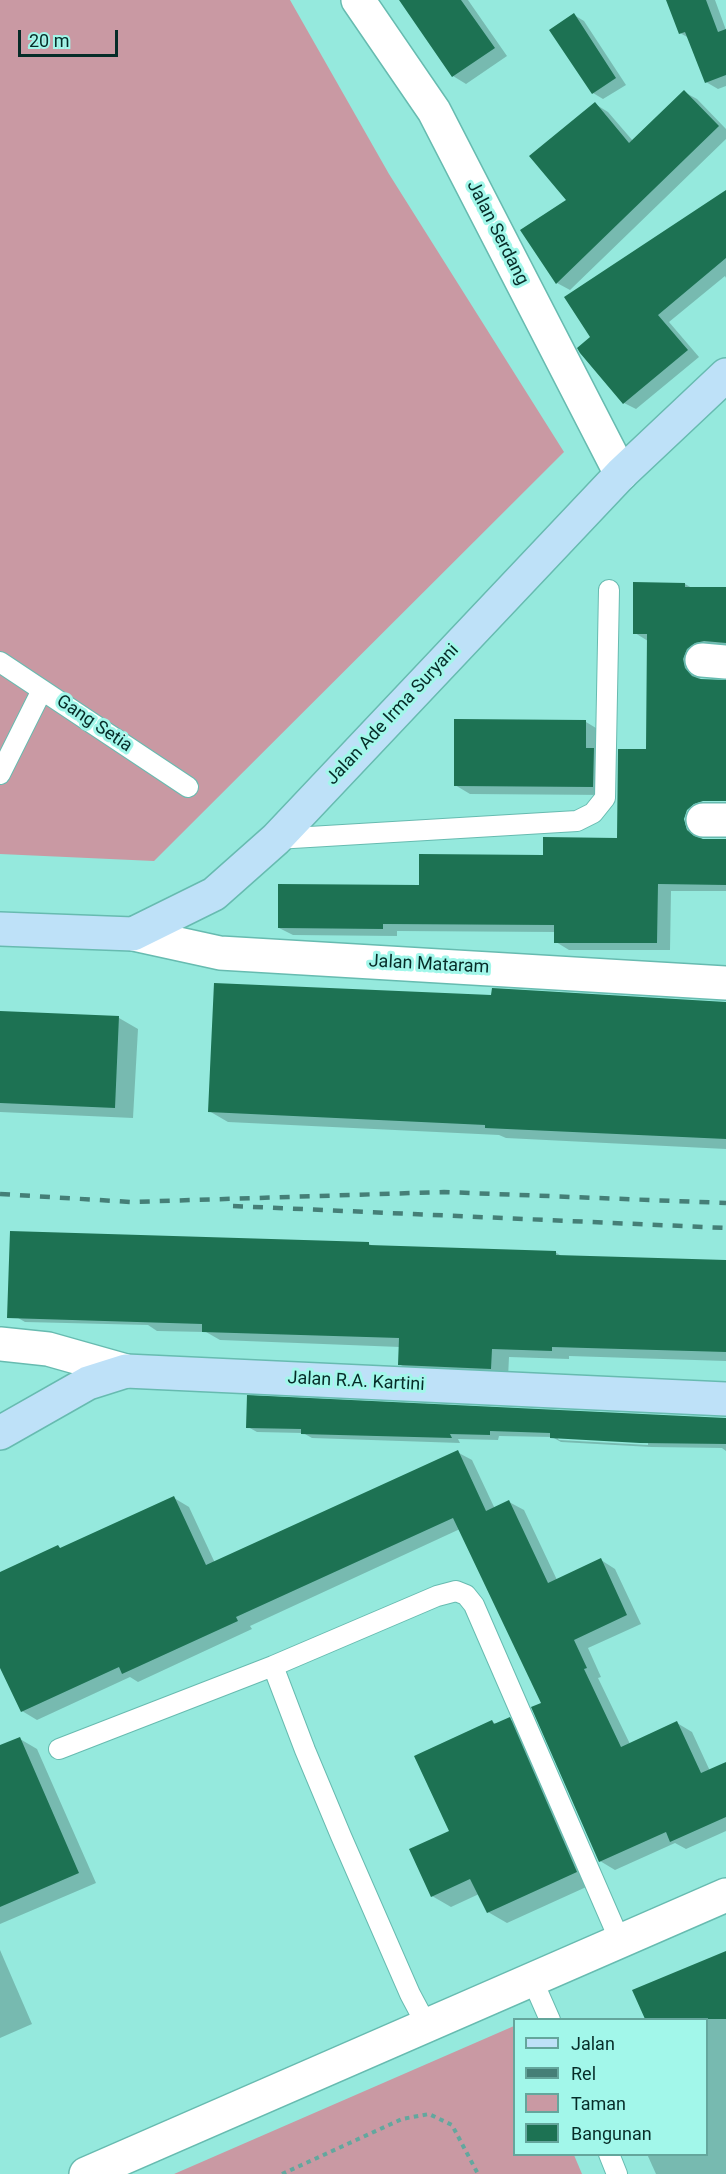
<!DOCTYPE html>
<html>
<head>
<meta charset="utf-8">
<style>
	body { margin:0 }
	#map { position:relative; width:726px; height:2174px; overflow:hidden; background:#95e9dd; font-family:Roboto,sans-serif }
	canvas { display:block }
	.legend { position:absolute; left:513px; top:2018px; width:195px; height:138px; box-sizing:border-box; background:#a2f7ea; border:2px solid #64a69c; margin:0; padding:8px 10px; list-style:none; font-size:18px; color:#062c28 }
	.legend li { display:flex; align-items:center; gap:12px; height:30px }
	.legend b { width:30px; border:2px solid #64a69c }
	.scale { position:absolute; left:18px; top:30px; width:100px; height:27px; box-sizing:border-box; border:3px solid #062c28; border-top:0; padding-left:8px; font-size:18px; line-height:21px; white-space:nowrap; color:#062c28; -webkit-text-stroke:4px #a2f7ea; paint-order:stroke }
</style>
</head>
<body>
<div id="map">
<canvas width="726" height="2174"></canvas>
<ul class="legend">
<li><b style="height:8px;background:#bee1f8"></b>Jalan</li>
<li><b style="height:8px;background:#457f77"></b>Rel</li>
<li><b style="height:16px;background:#c999a3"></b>Taman</li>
<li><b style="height:16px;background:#1d7253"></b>Bangunan</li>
</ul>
<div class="scale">20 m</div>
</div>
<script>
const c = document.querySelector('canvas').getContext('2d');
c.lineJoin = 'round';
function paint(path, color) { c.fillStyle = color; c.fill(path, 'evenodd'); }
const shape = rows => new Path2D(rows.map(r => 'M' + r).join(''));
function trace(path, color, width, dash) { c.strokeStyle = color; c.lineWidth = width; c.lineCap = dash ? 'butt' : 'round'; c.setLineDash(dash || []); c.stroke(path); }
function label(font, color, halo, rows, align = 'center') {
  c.font = font + ' Roboto,sans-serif'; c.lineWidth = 6; c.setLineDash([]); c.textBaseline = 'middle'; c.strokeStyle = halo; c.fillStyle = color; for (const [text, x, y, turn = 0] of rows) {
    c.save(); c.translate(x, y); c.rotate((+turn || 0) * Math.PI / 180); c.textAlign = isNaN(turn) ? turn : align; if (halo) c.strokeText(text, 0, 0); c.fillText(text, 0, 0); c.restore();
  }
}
paint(shape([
	[0,0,290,0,389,174,564,452,154,861,0,854],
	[514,2026,514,2154,574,2155,582,2174,174,2174]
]), '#c999a3');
paint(shape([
	[400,0,468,0,507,56,466,84,453,76],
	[668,0,715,0,726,30,726,86,718,89,706,82,689,38,680,33],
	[574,15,584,21,626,85,603,99,593,93],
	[684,92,697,99,726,129,726,139,570,290,557,283,595,104,608,112,633,141],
	[726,191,726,278,725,276,669,322,699,357,636,409,624,403,592,337],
	[635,584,685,584,692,588,726,589,726,649,696,667,701,680,726,682,726,792,665,792,685,828,699,836,703,840,726,840,726,891,671,891,670,950,569,950,556,942,556,932,397,931,397,936,293,935,279,928,420,887,619,840,647,750,648,641,635,633],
	[586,722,601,731,608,795,470,794,455,785],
	[493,997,726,1003,726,1149,506,1138,499,1135,228,1122,209,1111],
	[0,1012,119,1018,138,1029,133,1118,0,1112],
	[369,1244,373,1246,555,1252,563,1257,726,1262,726,1361,569,1356,569,1359,509,1357,508,1378,416,1374,399,1364,400,1347,220,1340,206,1332,157,1331,148,1325,25,1322,8,1312],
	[726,1419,726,1451,722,1448,651,1447,561,1442,552,1437,499,1436,498,1440,458,1439,460,1443,312,1438,303,1433,257,1432,248,1427],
	[556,1436,648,1442,648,1445,559,1440],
	[457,1452,472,1460,495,1509,509,1502,524,1510,557,1580,601,1560,615,1569,641,1624,588,1648,601,1677,598,1678,630,1744,677,1723,692,1732,710,1771,726,1764,726,1831,686,1849,675,1843,615,1870,600,1861,543,1703,460,1529,250,1626,252,1629,138,1682,130,1677,37,1720,22,1711,0,1665,0,1574,62,1549,174,1498,189,1507,215,1563],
	[509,1719,528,1730,595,1883,507,1923,488,1912,479,1894,451,1907,432,1896,451,1832,492,1722,497,1724],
	[20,1739,37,1749,96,1883,0,1924,0,1747],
	[0,1950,32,2024,0,2038],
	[726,1952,726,2174,656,2174,647,2154,706,2154,706,2020,647,2020,634,1991]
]), '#0003');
paint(shape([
	[399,0,461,0,495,48,452,77],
	[666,0,706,0,718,32,726,29,726,75,705,83,685,32,679,34],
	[574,13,616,78,592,94,549,30],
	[684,90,719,126,556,284,520,230,566,200,529,156,595,102,629,143],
	[726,190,726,258,658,315,688,350,623,404,580,353,577,348,590,337,564,297],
	[633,582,685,583,685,587,726,587,726,643,704,641,695,643,687,649,683,659,685,668,692,676,700,679,726,680,726,801,703,801,694,804,687,810,684,819,687,830,694,836,703,839,726,839,726,885,658,884,657,943,554,943,554,925,383,924,383,929,278,928,278,884,419,885,419,854,543,855,543,837,617,838,618,749,646,749,647,634,633,634],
	[454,719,586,720,586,748,594,748,593,787,454,786],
	[214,983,491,995,492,988,726,1002,726,1139,485,1128,485,1125,208,1112],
	[0,1011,119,1016,115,1108,0,1103],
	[10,1231,369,1242,369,1245,556,1251,556,1255,726,1260,726,1352,552,1347,552,1351,492,1349,491,1369,398,1365,399,1338,202,1332,202,1324,7,1318],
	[247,1395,726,1418,726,1444,640,1443,550,1438,550,1433,490,1431,490,1435,450,1434,452,1438,301,1434,301,1429,246,1428],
	[458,1450,486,1511,509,1500,548,1583,601,1558,627,1615,574,1640,587,1668,584,1669,621,1747,677,1721,701,1773,726,1762,726,1817,670,1842,666,1832,599,1862,531,1707,541,1703,453,1518,236,1617,238,1621,122,1674,119,1667,21,1712,0,1668,0,1572,58,1545,60,1548,174,1496,206,1565],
	[510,1717,577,1872,487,1913,470,1879,431,1897,409,1849,449,1831,414,1756,492,1720,494,1724],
	[20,1737,79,1873,0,1907,0,1745],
	[726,1951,726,2019,645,2019,632,1990]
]), '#1d7253');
const lane = shape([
	[0,662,188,787],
	[0,774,42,690],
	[276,839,577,821,593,813,605,798,609,590],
	[273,1666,305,1750,341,1836,410,1994,427,2026],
	[59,1749,273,1666,437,1596,456,1591,466,1595,474,1605,620,1941],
	[532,1979,550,2020],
	[609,2154,617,2174]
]);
const street = shape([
	[358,0,434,111,621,474],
	[702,660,726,662],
	[703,820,726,820],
	[133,934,220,953,726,983],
	[0,1344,48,1349,126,1371],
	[86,2174,726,1895]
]);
const secondary = shape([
	[0,929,133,934,214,894,276,839,621,474,726,375],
	[0,1433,88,1383,126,1371,726,1399]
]);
trace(lane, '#67bbb0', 22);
trace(street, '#67bbb0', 36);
trace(secondary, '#67bbb0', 36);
trace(shape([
	[282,2174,402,2119,429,2114,452,2125,478,2174]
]), '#63a79e', 4, [4.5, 4.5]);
trace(lane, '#fff', 20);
trace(street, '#fff', 33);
trace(secondary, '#bee1f8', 33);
trace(shape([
	[0,1194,131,1202,444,1192,726,1203],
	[233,1206,726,1228]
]), '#457f77', 4.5, [10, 10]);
label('18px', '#062c28', '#a2f7ea', [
	["Jalan Serdang",497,233,63],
	["Jalan Ade Irma Suryani",393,715,-47],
	["Gang Setia",94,724,34],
	["Jalan Mataram",429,965,3],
	["Jalan R.A. Kartini",356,1382,3]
]);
</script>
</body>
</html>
